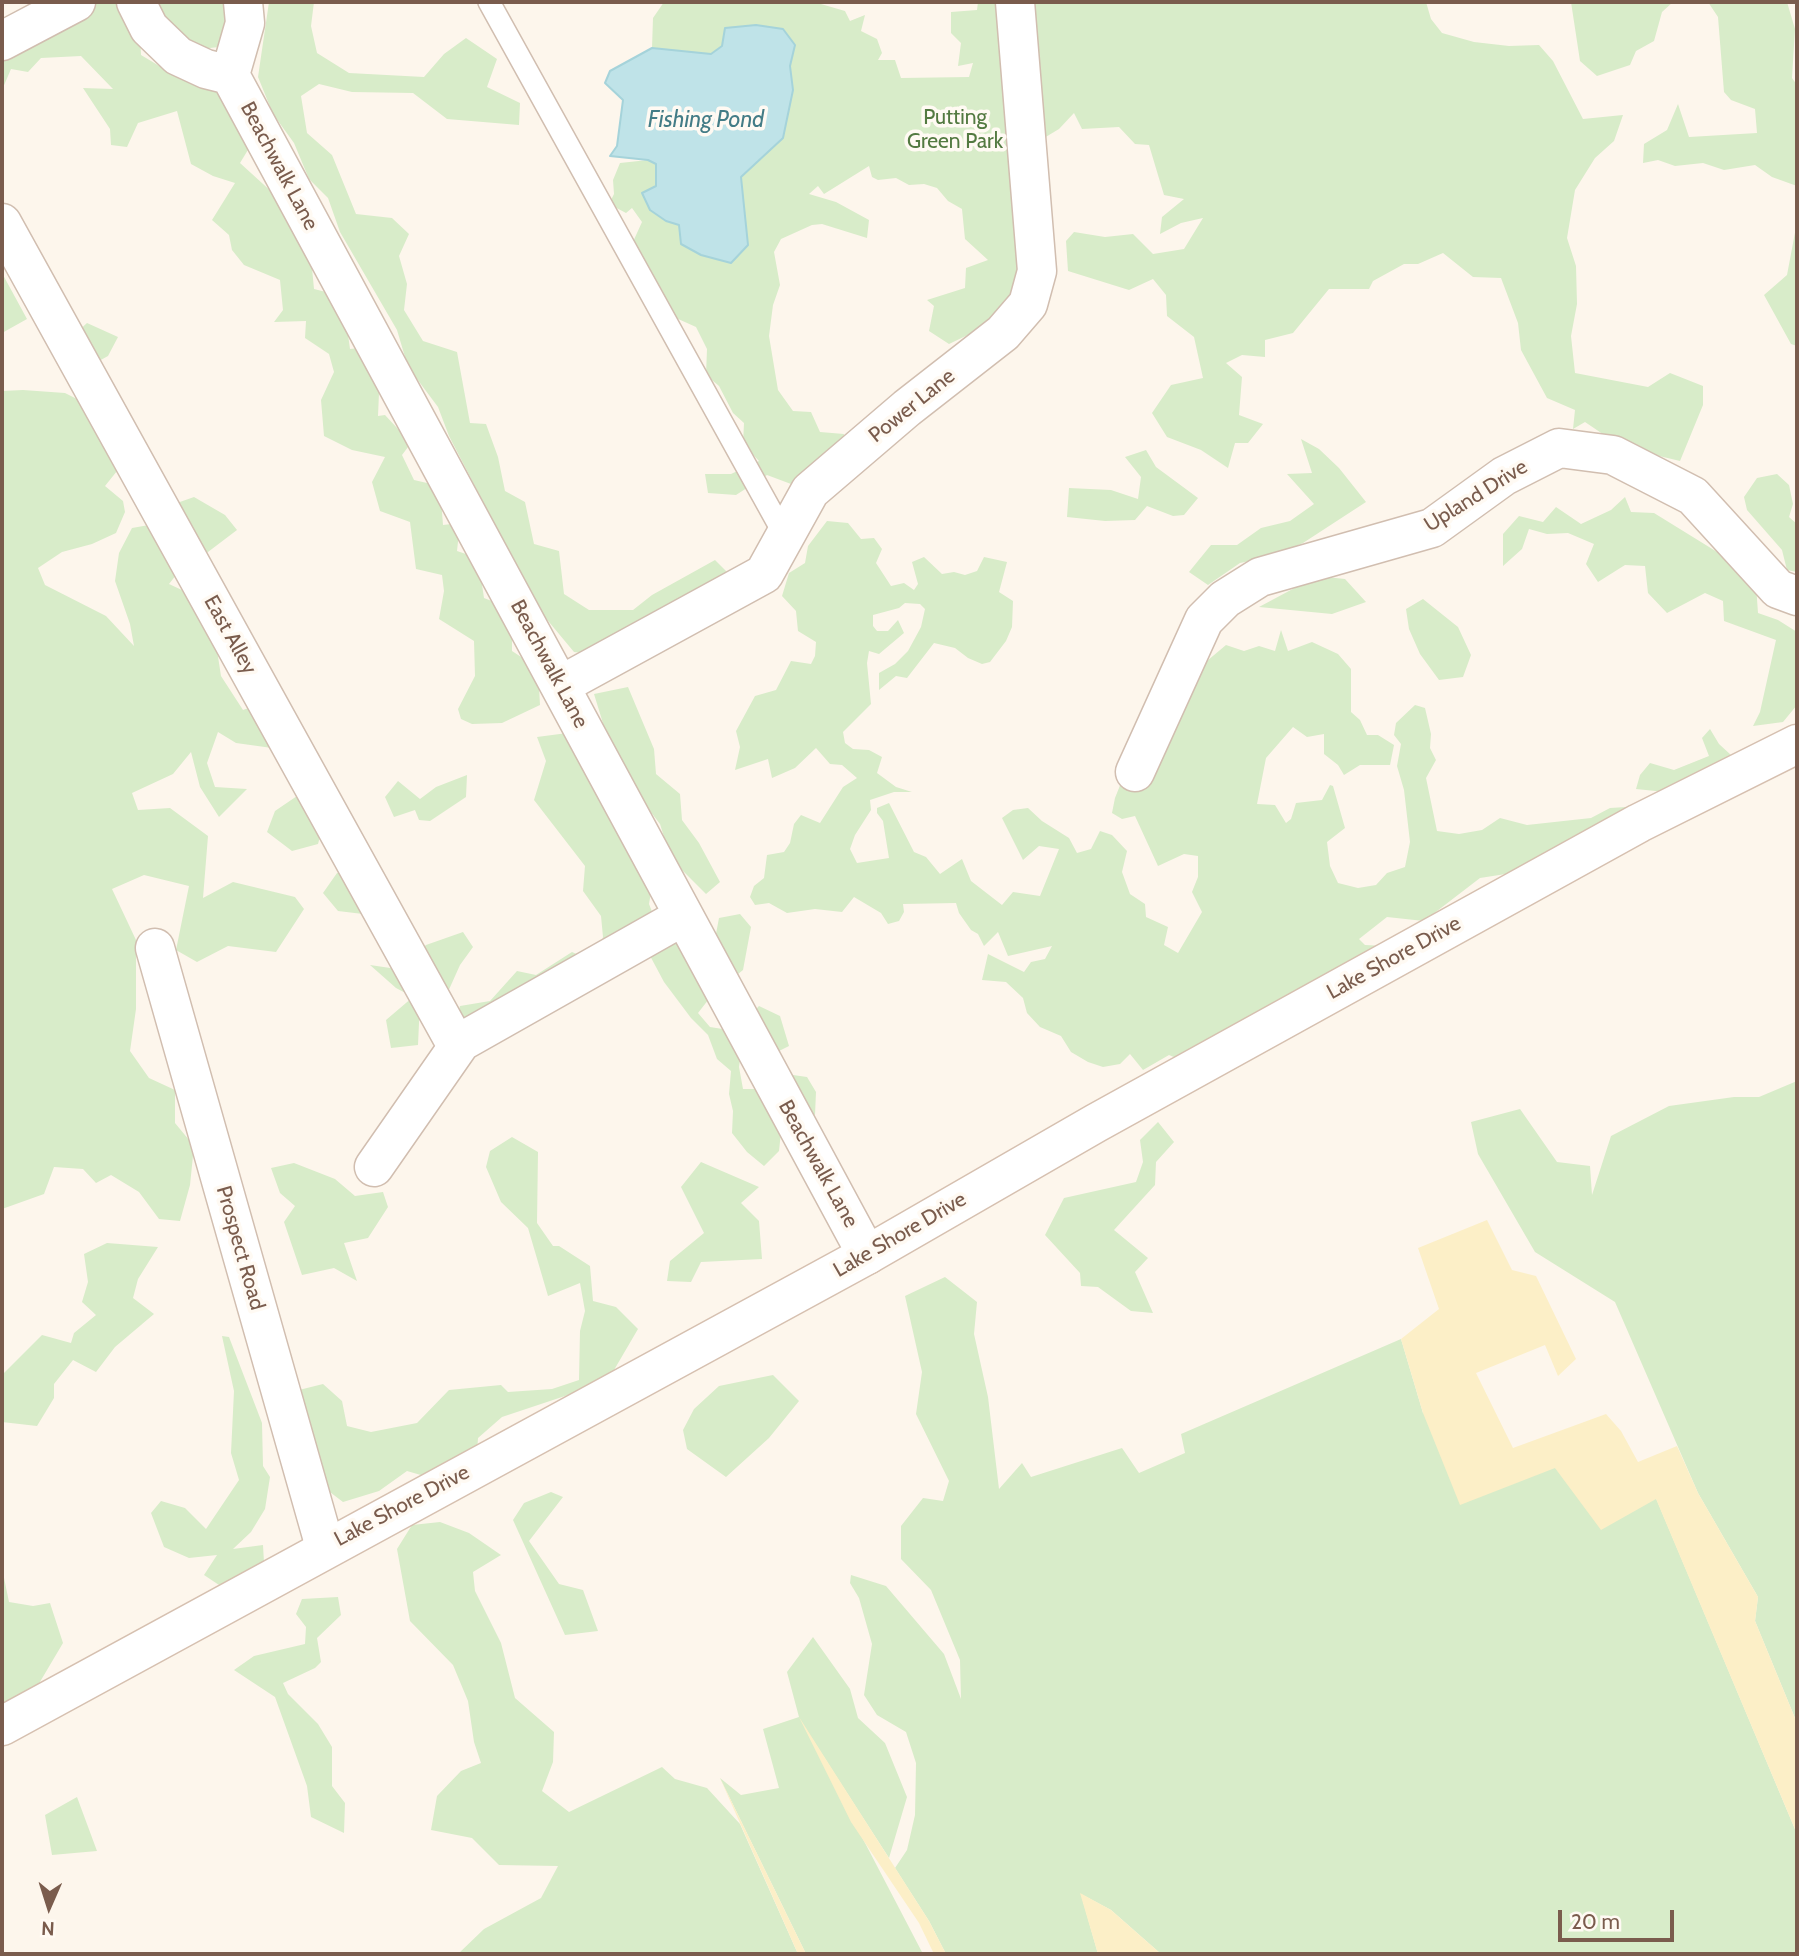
<!DOCTYPE html>
<html>
<head>
<meta charset="utf-8">
<style>
	body { margin:0 }
	#map { position:relative; width:1799px; height:1956px; overflow:hidden; background:#fdf6ec; font-family:Cabin,sans-serif }
	canvas { display:block }
	.frame { position:absolute; inset:0; border:4px solid #7a5c4d; pointer-events:none }
	.north { position:absolute; left:14px; top:1872px; width:70px; height:70px; -webkit-text-stroke:5px #fffaf3; paint-order:stroke; rotate:183deg; font-size:19px; font-weight:700; line-height:28px; text-align:center; color:#7a5c4d }
	.north::after { content:''; display:block; margin:auto; width:24px; height:32px; background:#7a5c4d; clip-path:polygon(50% 0,100% 100%,50% 72%,0 100%) }
	.scale { position:absolute; left:1558px; top:1910px; width:116px; height:32px; box-sizing:border-box; border:4px solid #7a5c4d; border-top:0; padding-left:9px; font-size:21px; line-height:24px; white-space:nowrap; color:#7a5c4d; -webkit-text-stroke:5px #fffaf3; paint-order:stroke }
</style>
</head>
<body>
<div id="map">
<canvas width="1799" height="1956"></canvas>
<div class="frame"></div>
<div class="north">N</div>
<div class="scale">20 m</div>
</div>
<script>
const c = document.querySelector('canvas').getContext('2d');
c.lineJoin = 'round';
function paint(path, color) { c.fillStyle = color; c.fill(path, 'evenodd'); }
const shape = rows => new Path2D(rows.map(r => 'M' + r).join(''));
function trace(path, color, width, dash) { c.strokeStyle = color; c.lineWidth = width; c.lineCap = dash ? 'butt' : 'round'; c.setLineDash(dash || []); c.stroke(path); }
function label(font, color, halo, rows, align = 'center') {
  c.font = font + ' Cabin,sans-serif'; c.lineWidth = 7; c.setLineDash([]); c.textBaseline = 'middle'; c.strokeStyle = halo; c.fillStyle = color; for (const [text, x, y, turn = 0] of rows) {
    c.save(); c.translate(x, y); c.rotate((+turn || 0) * Math.PI / 180); c.textAlign = isNaN(turn) ? turn : align; if (halo) c.strokeText(text, 0, 0); c.fillText(text, 0, 0); c.restore();
  }
}
paint(shape([
	[98,2,227,2,232,20,219,47,192,50,140,33,141,55,181,79,219,91,254,140,240,163,285,204,285,219,312,268,314,289,326,292,346,320,350,349,360,348,380,370,378,416,385,415,411,443,402,455,414,480,440,486,443,525,460,523,457,551,478,558,484,598,512,609,512,651,538,668,540,705,502,723,472,724,461,719,458,709,475,676,474,641,439,619,444,591,442,575,416,569,410,522,380,511,372,482,385,457,352,450,324,436,321,400,334,372,329,354,305,338,306,321,274,322,283,310,280,280,244,265,232,250,229,235,212,220,235,183,213,176,191,164,177,111,138,123,127,147,111,145,110,129,83,88,113,89,81,56,41,58,28,72,11,69,2,90,2,59,8,60,17,44],
	[269,2,314,2,311,26,317,53,349,73,424,77,444,54,466,38,497,59,487,87,520,103,519,125,447,119,413,93,352,92,319,84,301,96,307,133,332,155,356,214,392,218,409,234,399,256,407,284,404,310,423,341,457,352,470,423,486,424,498,457,505,491,525,502,534,544,559,551,564,594,589,610,633,610,652,595,715,560,731,576,600,655,574,652,539,610,449,436,438,407,408,367,397,330,340,232,328,198,309,179,294,143,273,114,258,77],
	[664,2,814,2,845,11,850,21,865,15,861,31,877,39,882,53,878,60,895,60,901,78,969,77,973,63,958,66,961,43,951,33,951,12,977,10,978,2,1426,2,1431,19,1442,33,1474,42,1509,46,1539,45,1553,61,1583,119,1623,115,1614,141,1595,158,1575,190,1567,238,1576,266,1577,304,1571,336,1575,373,1648,387,1670,373,1703,386,1703,405,1680,461,1622,447,1585,422,1573,429,1575,410,1547,398,1521,350,1518,323,1501,278,1473,277,1443,253,1418,264,1404,264,1373,281,1369,289,1329,289,1293,333,1265,340,1265,357,1242,355,1226,363,1242,377,1239,415,1263,424,1248,443,1235,443,1228,468,1201,450,1167,437,1152,413,1171,385,1203,378,1194,337,1167,316,1166,295,1153,279,1129,290,1068,271,1066,241,1074,232,1105,237,1133,234,1153,254,1184,249,1203,218,1181,223,1160,234,1162,217,1184,199,1164,195,1149,145,1135,144,1119,127,1082,129,1074,113,1059,129,1019,153,1035,251,1015,303,974,332,949,344,929,331,934,306,927,300,965,288,966,268,988,260,965,239,962,209,948,201,937,188,924,184,909,185,896,178,878,180,872,177,869,166,824,194,818,186,809,194,836,202,869,220,867,238,822,224,812,225,781,239,774,252,780,285,773,305,769,336,778,390,793,411,811,412,820,432,844,434,839,477,809,467,791,484,767,475,736,495,708,493,705,474,731,474,759,461,743,444,744,423,733,413,719,386,706,375,707,349,696,327,676,318,653,283,650,268,641,265,632,244,642,222,632,208,626,213,609,204,614,194,613,180,620,163,648,160,656,164,656,186,666,221,748,245,741,177,783,138,793,90,790,66,795,45,722,46,711,54,652,48,653,18],
	[1571,2,1787,2,1795,29,1792,78,1797,85,1797,186,1772,177,1755,165,1724,170,1703,163,1675,166,1658,160,1643,163,1644,144,1667,130,1678,104,1689,137,1757,133,1755,109,1731,100,1724,92,1718,17,1708,2,1673,2,1662,12,1654,41,1636,51,1630,65,1597,76,1580,61],
	[1797,222,1797,346,1791,344,1764,295,1787,275],
	[2,273,27,319,2,333],
	[87,323,118,337,108,356,88,367,74,335],
	[23,390,65,393,95,408,121,466,105,486,123,501,125,512,116,533,92,544,62,552,38,568,45,585,106,616,134,646,130,624,115,581,119,553,132,528,149,525,177,503,194,497,225,515,237,530,204,555,184,565,169,584,184,591,215,637,221,676,243,710,260,704,272,748,236,743,218,732,207,763,215,787,247,789,219,817,200,787,191,752,173,774,132,793,138,810,170,808,208,836,203,898,233,882,295,897,304,909,276,952,228,946,197,962,176,950,189,886,144,875,112,889,136,940,136,1009,130,1051,149,1078,175,1090,175,1123,194,1146,190,1185,180,1221,159,1219,139,1192,111,1175,96,1183,83,1169,54,1167,44,1194,2,1209,2,391],
	[1301,439,1319,449,1339,468,1366,502,1303,543,1270,557,1240,563,1208,585,1189,572,1211,545,1237,545,1261,528,1290,521,1314,504,1287,474,1312,473],
	[1146,450,1156,467,1198,498,1184,515,1173,516,1147,506,1135,520,1105,521,1067,517,1069,488,1111,490,1138,499,1141,477,1125,457],
	[1777,474,1789,485,1793,504,1789,517,1797,524,1797,572,1787,570,1782,550,1747,510,1744,497,1757,478],
	[1625,497,1631,512,1654,513,1735,563,1756,585,1758,613,1778,620,1797,632,1797,705,1783,722,1753,726,1760,712,1776,640,1724,621,1723,601,1705,593,1667,613,1648,593,1645,566,1625,565,1598,582,1586,564,1594,544,1568,533,1547,534,1529,529,1522,549,1503,566,1503,534,1519,516,1543,522,1556,507,1581,524,1611,510],
	[827,521,848,523,861,539,874,538,882,549,876,563,891,586,904,583,914,590,918,584,912,562,924,557,942,574,954,572,965,575,977,571,984,557,1007,562,999,592,1013,601,1012,627,1006,641,990,662,982,664,968,658,955,648,934,643,907,678,896,676,879,690,879,673,895,664,908,651,921,627,925,609,920,604,905,603,899,608,873,615,873,626,877,631,888,631,898,620,904,633,879,654,869,651,867,663,871,704,843,732,845,743,853,749,869,750,882,757,877,773,896,787,912,792,894,792,870,800,871,810,855,835,850,849,857,863,889,858,883,821,877,813,877,808,889,803,914,852,926,857,940,874,962,859,971,881,1002,905,1013,892,1040,896,1059,849,1039,846,1023,860,1002,818,1013,810,1028,808,1042,821,1069,838,1077,853,1091,849,1100,831,1112,835,1127,851,1122,872,1130,894,1145,904,1146,917,1168,927,1164,945,1178,953,1202,912,1192,892,1198,877,1198,856,1184,854,1158,866,1135,816,1122,819,1112,813,1115,798,1125,773,1201,666,1226,645,1244,651,1259,646,1275,651,1281,630,1288,651,1312,642,1338,654,1351,669,1351,712,1360,720,1367,735,1378,735,1394,745,1390,765,1360,765,1344,775,1338,765,1324,754,1324,734,1307,737,1293,727,1266,758,1257,804,1275,805,1286,823,1291,819,1296,803,1322,800,1330,785,1333,786,1345,828,1327,842,1330,866,1338,883,1358,888,1376,885,1387,873,1405,867,1410,842,1404,790,1397,766,1401,744,1394,735,1396,723,1415,705,1425,708,1431,734,1430,748,1436,760,1426,778,1437,831,1459,834,1482,830,1500,818,1527,825,1591,818,1610,808,1626,807,1626,819,1512,873,1480,878,1424,921,1387,917,1359,939,1365,945,1385,946,1188,1063,1169,1055,1143,1070,1130,1054,1120,1064,1103,1067,1088,1062,1071,1052,1061,1036,1040,1027,1027,1013,1023,998,1006,982,982,980,988,954,1024,972,1031,962,1045,959,1052,946,1008,956,998,932,984,946,978,934,971,930,959,913,956,903,903,904,904,912,899,921,888,924,881,913,854,897,842,912,815,909,787,913,769,903,755,905,750,897,754,886,764,878,767,855,784,852,790,843,794,824,801,815,820,823,843,787,857,778,842,765,830,764,816,748,795,768,772,778,768,759,735,770,740,747,736,731,755,696,776,690,791,661,811,664,815,656,816,642,798,631,796,611,782,596,789,573,805,563,808,546],
	[1317,576,1345,579,1366,602,1332,614,1259,607],
	[1423,599,1458,627,1471,655,1463,677,1439,680,1420,654,1409,629,1406,609],
	[628,687,654,749,656,774,680,794,682,820,699,843,720,882,706,894,671,859,660,824,640,798,606,733,594,694],
	[1710,729,1719,744,1731,755,1719,772,1682,779,1675,793,1636,789,1640,775,1650,763,1674,770,1709,756,1702,738],
	[575,732,652,886,649,904,662,937,715,939,719,918,740,914,751,927,743,970,712,995,698,1013,710,1027,735,1031,759,1006,780,1016,789,1046,775,1053,742,1045,739,1067,743,1089,763,1089,786,1074,807,1077,816,1092,815,1115,801,1109,783,1114,779,1151,764,1166,747,1152,732,1133,733,1111,729,1094,731,1071,717,1059,708,1035,691,1018,664,982,648,952,473,1025,457,1017,460,1006,490,1001,517,971,536,975,572,952,590,960,598,952,603,937,601,916,583,891,585,866,534,800,546,761,537,737],
	[467,775,466,797,430,821,419,820,415,810,394,817,385,797,398,781,420,799,436,787],
	[297,796,322,829,318,844,292,851,267,832,275,811],
	[337,873,348,873,363,914,338,911,323,893],
	[463,932,473,947,460,965,447,994,420,1001,418,1045,391,1048,386,1020,413,997,396,988,370,965,397,969,426,945],
	[1797,1081,1797,1723,1755,1621,1758,1597,1698,1493,1615,1302,1535,1252,1478,1154,1471,1122,1520,1109,1557,1162,1590,1166,1592,1195,1611,1136,1669,1106,1734,1097,1759,1097],
	[1158,1122,1174,1142,1156,1162,1155,1185,1114,1230,1148,1258,1135,1272,1153,1313,1131,1311,1098,1287,1081,1286,1080,1273,1045,1235,1064,1198,1136,1182,1143,1162,1140,1140],
	[512,1137,538,1152,537,1223,553,1246,559,1246,590,1266,593,1301,616,1307,638,1329,607,1382,502,1417,478,1438,476,1470,455,1485,407,1471,379,1491,343,1502,297,1467,291,1392,323,1384,342,1401,347,1426,371,1432,417,1423,449,1390,501,1385,508,1392,552,1389,579,1380,580,1331,585,1311,580,1283,548,1296,528,1228,501,1202,486,1167,490,1151],
	[701,1162,759,1187,741,1203,759,1221,762,1259,701,1262,691,1282,667,1281,670,1261,704,1233,681,1187],
	[294,1163,335,1179,355,1196,383,1192,388,1207,368,1238,344,1243,357,1281,334,1268,302,1275,284,1222,295,1206,280,1193,271,1168],
	[107,1243,158,1247,138,1279,133,1298,154,1314,115,1347,96,1372,73,1360,54,1384,54,1398,37,1426,2,1422,2,1375,42,1335,71,1343,74,1333,96,1315,82,1302,88,1282,84,1254],
	[945,1277,977,1302,974,1334,988,1397,999,1489,1022,1463,1031,1477,1122,1448,1139,1473,1185,1453,1181,1434,1401,1339,1423,1413,1555,1468,1656,1498,1797,1834,1797,1954,1161,1954,1111,1910,1081,1894,1098,1954,946,1954,929,1921,895,1868,907,1850,915,1815,916,1763,906,1732,877,1715,864,1695,872,1644,859,1598,850,1583,851,1575,886,1586,944,1654,961,1699,960,1660,931,1590,901,1559,901,1526,923,1498,943,1501,949,1481,916,1414,922,1372,905,1296],
	[222,1336,229,1337,262,1423,263,1466,270,1477,265,1509,251,1532,233,1549,263,1545,265,1580,228,1591,204,1575,217,1555,189,1558,164,1547,151,1513,161,1501,185,1508,206,1529,239,1480,231,1453,234,1391],
	[773,1375,799,1401,769,1438,726,1477,687,1449,683,1430,694,1409,719,1386],
	[551,1492,563,1497,529,1541,559,1584,583,1590,598,1631,565,1635,513,1520,524,1503],
	[440,1522,469,1533,501,1555,473,1572,475,1591,501,1643,515,1698,554,1732,553,1762,542,1791,569,1812,662,1767,675,1779,707,1788,740,1824,798,1954,458,1954,484,1929,541,1898,558,1866,499,1865,472,1838,431,1830,437,1796,461,1771,481,1763,474,1742,468,1701,453,1665,410,1621,397,1549,412,1525],
	[2,1568,9,1602,33,1606,50,1603,63,1643,31,1697,2,1726],
	[338,1597,341,1615,317,1638,321,1662,315,1668,283,1683,288,1694,318,1724,332,1747,332,1786,345,1803,344,1833,311,1817,307,1786,275,1697,234,1670,254,1656,305,1644,306,1627,296,1614,302,1599],
	[813,1637,850,1689,858,1718,885,1743,907,1797,889,1858,805,1728,923,1954,806,1954,720,1778,741,1795,779,1788,763,1729,799,1717,787,1672],
	[77,1797,97,1851,52,1855,45,1815]
]), '#d8ecc9');
paint(shape([
	[1487,1220,1512,1270,1536,1276,1576,1359,1558,1376,1545,1345,1476,1373,1513,1448,1606,1414,1621,1431,1638,1462,1677,1446,1698,1493,1758,1597,1755,1621,1797,1723,1797,1834,1656,1499,1601,1530,1555,1468,1460,1505,1423,1413,1401,1339,1439,1309,1418,1248],
	[799,1717,929,1921,946,1954,934,1954,919,1923,851,1822],
	[720,1778,806,1954,798,1954],
	[1080,1893,1111,1910,1161,1954,1098,1954]
]), '#fcefc7');
const water = shape([
	[756,25,783,29,795,45,790,66,793,90,783,138,741,177,748,245,731,263,701,255,681,244,679,225,666,221,650,210,642,193,656,186,656,164,648,160,610,156,617,146,623,100,605,83,610,71,652,48,711,54,722,46,725,28,756,25]
]);
paint(water, '#bfe3e8');
trace(water, '#a5d3da', 2);
const lane = shape([
	[489,2,785,536]
]);
const street = shape([
	[136,2,149,28,178,56,206,69,230,75],
	[243,2,245,23,230,75,867,1255],
	[2,41,76,2],
	[2,223,457,1046],
	[561,685,764,574,810,491,907,408,1003,333,1028,304,1037,271,1015,2],
	[1135,772,1204,620,1225,599,1260,577,1432,528,1504,476,1559,448,1613,455,1693,496,1778,589,1797,596],
	[155,948,325,1547],
	[374,1167,461,1042,682,917]
]);
const secondary = shape([
	[2,1726,867,1255,1096,1123,1639,823,1797,744]
]);
trace(lane, '#d1beb0', 24);
trace(street, '#d1beb0', 41);
trace(secondary, '#d6c0b0', 41);
trace(lane, '#fff', 21);
trace(street, '#fff', 38);
trace(secondary, '#fff', 38);
label('21px', '#537a41', '#fffaf3', [
	["Putting",955,118],
	["Green Park",955,142]
]);
label('21px', '#7a5c4d', '#fffaf3', [
	["Beachwalk Lane",279,166,62],
	["Power Lane",912,406,-39],
	["Upland Drive",1476,496,-32],
	["East Alley",230,635,61],
	["Beachwalk Lane",549,664,62],
	["Lake Shore Drive",1394,958,-29],
	["Beachwalk Lane",818,1164,61],
	["Lake Shore Drive",900,1235,-30],
	["Prospect Road",240,1248,74],
	["Lake Shore Drive",402,1506,-28]
]);
label('italic 23px', '#437c86', '#fffaf3', [
	["Fishing Pond",706,120]
]);
</script>
</body>
</html>
